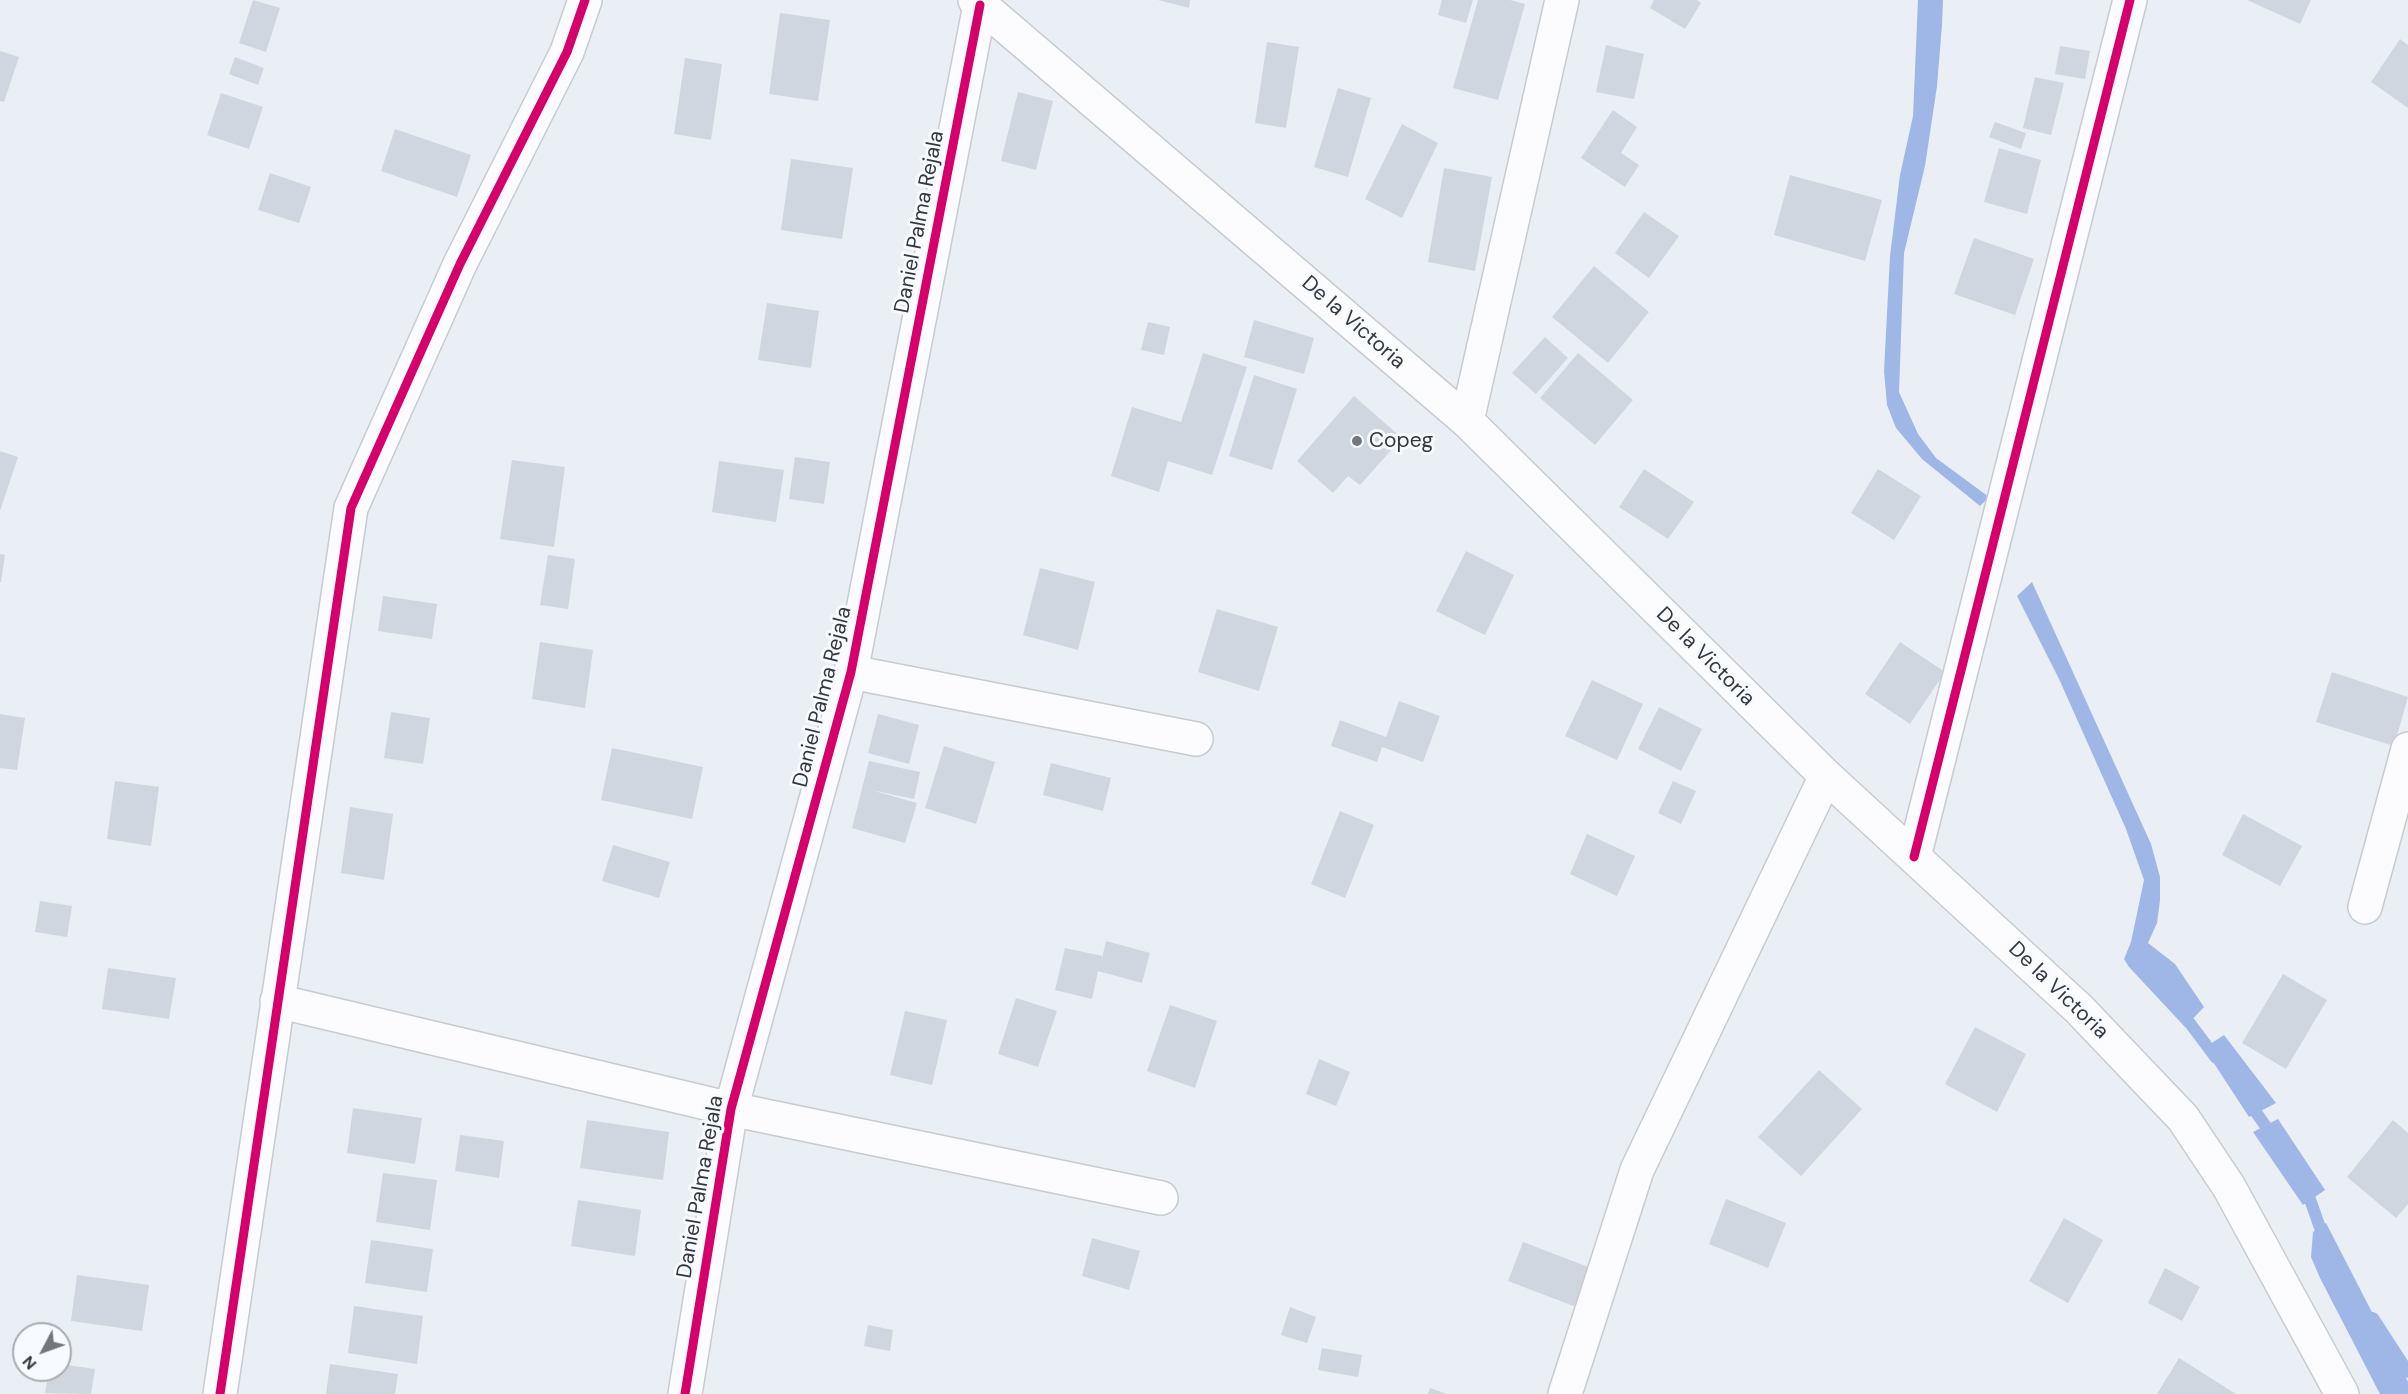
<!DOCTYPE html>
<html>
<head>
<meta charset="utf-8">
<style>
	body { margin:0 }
	#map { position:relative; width:2408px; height:1394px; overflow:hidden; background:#eaeef5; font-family:"DM Sans",sans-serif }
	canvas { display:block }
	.north { position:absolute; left:12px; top:1322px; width:60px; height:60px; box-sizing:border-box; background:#f7faff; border:2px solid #a9acb1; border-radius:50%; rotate:229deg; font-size:16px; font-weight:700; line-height:24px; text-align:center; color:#35373c }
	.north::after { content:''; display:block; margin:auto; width:21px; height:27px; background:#74777d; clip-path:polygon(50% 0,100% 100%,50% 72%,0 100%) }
</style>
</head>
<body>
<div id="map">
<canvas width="2408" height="1394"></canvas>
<div class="north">N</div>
</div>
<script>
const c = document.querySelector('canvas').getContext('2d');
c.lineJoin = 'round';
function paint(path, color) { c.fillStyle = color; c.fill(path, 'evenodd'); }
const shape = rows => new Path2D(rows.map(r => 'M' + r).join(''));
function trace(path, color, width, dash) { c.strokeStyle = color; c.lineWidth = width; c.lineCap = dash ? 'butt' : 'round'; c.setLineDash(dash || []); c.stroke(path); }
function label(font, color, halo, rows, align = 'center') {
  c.font = font + ' "DM Sans",sans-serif'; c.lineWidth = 6; c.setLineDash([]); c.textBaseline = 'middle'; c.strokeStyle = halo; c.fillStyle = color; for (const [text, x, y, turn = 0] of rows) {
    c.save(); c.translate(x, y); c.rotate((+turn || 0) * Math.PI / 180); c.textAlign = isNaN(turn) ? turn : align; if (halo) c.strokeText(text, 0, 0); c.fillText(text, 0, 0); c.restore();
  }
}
paint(shape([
	[1918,0,1943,0,1942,25,1937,86,1925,166,1904,253,1899,392,1918,434,1936,458,1989,497,1980,506,1922,459,1896,428,1887,405,1884,371,1890,256,1900,175,1913,116],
	[2032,582,2151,844,2160,877,2160,900,2157,923,2148,943,2175,964,2204,1007,2185,1027,2129,967,2124,959,2131,942,2144,880,2126,829,2059,679,2017,596],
	[2224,1035,2276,1103,2249,1117,2204,1048],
	[2278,1119,2325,1190,2303,1205,2253,1132],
	[2326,1223,2408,1382,2408,1394,2380,1394,2320,1278,2311,1257,2313,1232]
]), '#9fb7e7');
trace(shape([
	[2180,1010,2216,1058],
	[2248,1101,2274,1138],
	[2305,1185,2325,1242],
	[2373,1318,2408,1372]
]), '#9fb7e7', 12);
paint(shape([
	[253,0,280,8,266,52,239,43],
	[1158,0,1190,0,1189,8],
	[1442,0,1473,0,1466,23,1438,15],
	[1478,0,1510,0,1525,4,1498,100,1453,88],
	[1654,0,1697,0,1701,3,1685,29,1650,8],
	[2247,0,2311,0,2300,24],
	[780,13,830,20,818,101,769,94],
	[2400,39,2408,45,2408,108,2371,82],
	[1267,42,1299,47,1286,128,1255,123],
	[1606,45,1644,54,1634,99,1596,92],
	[2060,46,2090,51,2085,79,2055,74],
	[0,51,19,57,4,102,0,101],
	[235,57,264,68,258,85,229,74],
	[685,58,722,64,711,140,674,134],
	[2035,77,2064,83,2051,135,2023,128],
	[1338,88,1371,98,1348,177,1314,167],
	[1018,92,1053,101,1036,170,1001,161],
	[221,93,263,107,249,149,207,135],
	[1613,110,1637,127,1621,153,1639,165,1625,187,1581,158],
	[1995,122,2026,133,2021,149,1989,137],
	[1402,124,1438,143,1402,218,1365,199],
	[395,129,471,155,457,197,381,171],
	[1999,148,2041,160,2027,214,1984,202],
	[791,159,853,168,842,239,781,230],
	[1444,168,1492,177,1475,271,1428,262],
	[270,173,311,187,299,223,258,210],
	[1790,175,1882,200,1865,261,1774,235],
	[1644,212,1679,236,1649,278,1615,253],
	[1974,238,2034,259,2015,315,1954,294],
	[1594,266,1649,312,1608,363,1552,317],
	[767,303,819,311,811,368,758,360],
	[1254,320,1314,338,1304,374,1244,357],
	[1148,322,1170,327,1164,355,1141,350],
	[1545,337,1568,358,1536,394,1512,373],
	[1203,353,1247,367,1212,475,1168,461,1159,492,1111,476,1132,407,1181,422],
	[1578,353,1633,400,1595,445,1540,398],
	[1254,375,1297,389,1272,470,1229,456],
	[1354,396,1402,438,1360,485,1348,476,1333,493,1297,461],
	[0,451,18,457,0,511],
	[795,457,830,462,824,504,789,499],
	[512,460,565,467,554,547,500,539],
	[719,461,784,470,776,522,712,512],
	[1644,469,1694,502,1668,539,1619,507],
	[1878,469,1921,496,1894,540,1851,513],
	[1466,551,1514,575,1485,635,1436,611],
	[0,554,5,555,1,582,0,582],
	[548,555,575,559,568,609,540,605],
	[1040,568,1095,582,1078,650,1023,635],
	[383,596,437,604,432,639,378,631],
	[1217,609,1278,627,1259,691,1198,672],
	[540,642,593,650,585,708,532,699],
	[1900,642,1945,672,1910,724,1865,694],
	[2332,672,2408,697,2394,746,2316,722],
	[1592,680,1643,704,1617,760,1565,736],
	[1399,701,1440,716,1423,762,1382,747,1377,762,1331,746,1340,720,1386,737],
	[1659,707,1702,729,1681,771,1638,749],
	[391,712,430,718,423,764,384,758],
	[0,714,25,718,17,770,0,768],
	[878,714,919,725,909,764,868,753],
	[944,746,995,762,976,824,925,808],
	[612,748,703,767,692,819,601,800],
	[869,761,920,772,914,799,871,790,917,803,905,843,852,828],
	[1051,763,1111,778,1103,811,1043,795],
	[115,781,159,787,151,846,107,839],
	[1673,781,1696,791,1681,824,1658,813],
	[350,807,393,814,384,880,341,873],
	[1340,811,1374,825,1345,898,1311,884],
	[2243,814,2302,846,2280,886,2222,855],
	[1587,834,1635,856,1617,896,1570,874],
	[613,845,670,862,659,898,602,881],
	[40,901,72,906,67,937,35,932],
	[1106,941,1150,953,1142,983,1098,971,1092,999,1055,990,1065,948,1102,956,1101,963],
	[108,968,176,978,169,1019,102,1009],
	[2283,974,2327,1000,2286,1069,2242,1043],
	[1016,998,1057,1011,1038,1067,998,1054],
	[1170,1005,1217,1021,1195,1088,1147,1071],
	[905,1011,947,1020,932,1085,890,1075],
	[1975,1027,2026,1054,1997,1112,1945,1084],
	[1319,1059,1350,1072,1336,1106,1306,1094],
	[1819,1070,1862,1109,1801,1176,1758,1137],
	[353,1108,422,1118,415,1164,347,1153],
	[587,1120,669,1132,663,1180,580,1168],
	[2393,1120,2408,1133,2408,1204,2396,1218,2347,1177],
	[460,1135,504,1141,499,1178,455,1171],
	[383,1173,437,1180,430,1230,376,1222],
	[1726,1199,1786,1223,1768,1268,1709,1244],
	[578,1200,641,1210,635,1256,571,1246],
	[2064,1218,2103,1240,2068,1303,2029,1281],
	[1092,1238,1140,1251,1129,1290,1082,1276],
	[371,1240,433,1249,427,1292,365,1283],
	[1523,1242,1591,1268,1576,1307,1508,1281],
	[2165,1268,2200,1287,2182,1321,2148,1303],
	[77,1275,149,1285,142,1331,71,1321],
	[354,1306,423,1316,417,1364,348,1353],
	[1290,1307,1316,1317,1307,1343,1281,1335],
	[868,1325,893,1330,890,1351,864,1346],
	[1322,1348,1362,1355,1358,1377,1318,1370],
	[2179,1358,2236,1394,2157,1394],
	[60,1364,95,1369,91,1394,45,1393,49,1370,60,1370],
	[330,1364,398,1374,395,1394,326,1394],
	[1430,1388,1447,1394,1428,1394]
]), '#d0d6e0');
const minor = shape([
	[1467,421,1562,0],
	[851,672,1196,739],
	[1914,857,2130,0],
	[2365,907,2408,749],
	[277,1001,731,1109,1161,1198],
	[220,1394,351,508,460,264,567,52,585,0],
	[685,1394,731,1109,851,672,980,5],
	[1565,1394,1637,1170,1826,776]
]);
const major = shape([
	[975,0,1467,421,1826,776,2079,1009,2183,1118,2229,1187,2342,1394]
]);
trace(minor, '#c8cbd0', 36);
trace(major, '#c8cbd0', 36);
trace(minor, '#fcfcfe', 33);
trace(major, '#fcfcfe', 33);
trace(shape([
	[1914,857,2130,0],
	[220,1394,351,508,460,264,567,52,585,0],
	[685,1394,731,1109,851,672,980,5]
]), '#d6006c', 9);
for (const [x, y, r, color] of [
	[1357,441,6,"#74777d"]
]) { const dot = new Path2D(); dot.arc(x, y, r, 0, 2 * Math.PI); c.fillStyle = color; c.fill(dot); trace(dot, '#f7faff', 2); }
label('21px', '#35373c', '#f7faff', [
	["Daniel Palma Rejala",920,222,-79],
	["De la Victoria",1353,323,41],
	["De la Victoria",1705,657,45],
	["Daniel Palma Rejala",823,697,-76],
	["De la Victoria",2058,991,44],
	["Daniel Palma Rejala",701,1187,-80]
]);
label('21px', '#35373c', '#f7faff', [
	["Copeg",1369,441]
], 'left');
</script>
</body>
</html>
